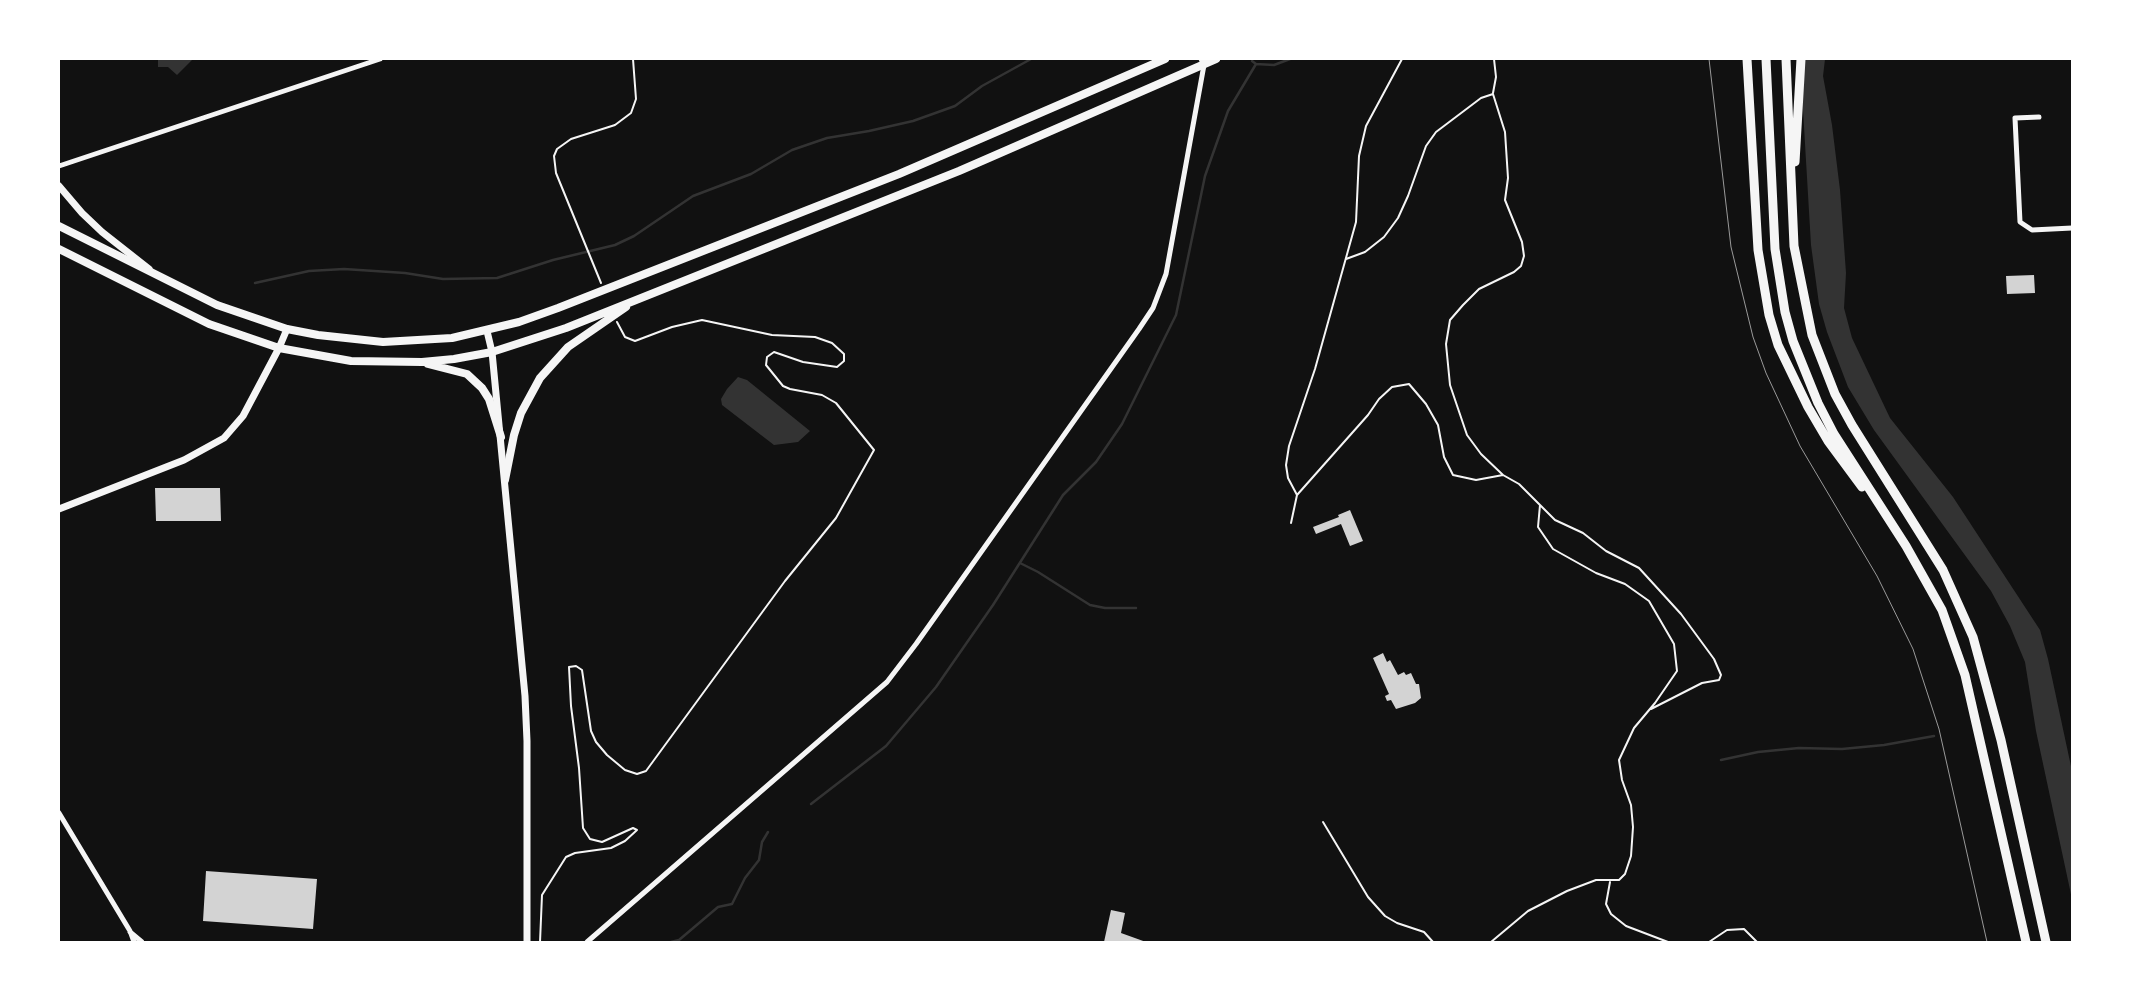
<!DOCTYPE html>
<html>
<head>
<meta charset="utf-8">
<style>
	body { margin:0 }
	#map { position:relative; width:2131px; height:1001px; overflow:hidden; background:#111; font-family:Mulish,sans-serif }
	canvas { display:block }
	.frame { position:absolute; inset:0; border:60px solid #fff; pointer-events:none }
</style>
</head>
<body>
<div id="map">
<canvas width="2131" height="1001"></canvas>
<div class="frame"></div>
</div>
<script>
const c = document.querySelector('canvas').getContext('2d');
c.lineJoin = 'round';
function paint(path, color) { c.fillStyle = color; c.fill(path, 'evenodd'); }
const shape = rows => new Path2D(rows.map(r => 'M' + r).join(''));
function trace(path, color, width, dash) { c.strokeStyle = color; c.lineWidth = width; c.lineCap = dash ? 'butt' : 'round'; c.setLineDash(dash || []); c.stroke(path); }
paint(shape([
	[158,59,193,59,177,75,168,67,158,67],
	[1800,59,1825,59,1823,76,1832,125,1840,190,1846,273,1844,308,1852,338,1890,418,1953,497,2040,630,2048,659,2072,771,2072,899,2036,731,2025,662,2010,626,1991,591,1874,430,1848,387,1827,332,1819,304,1811,245],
	[738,377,747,380,810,431,798,442,774,445,722,405,721,399,727,389]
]), '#333');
trace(shape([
	[1252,61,1256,64,1274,65,1290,59],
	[255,283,309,271,344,269,405,273,443,279,497,278,553,260,615,245,634,236,693,196,751,174,792,150,827,138,869,131,913,121,955,106,982,86,1031,59],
	[1020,563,1038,572,1090,605,1105,608,1136,608],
	[1721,760,1758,752,1799,748,1842,749,1884,745,1934,736],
	[811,804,886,746,936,687,993,605,1063,495,1096,462,1122,424,1176,315,1205,176,1228,111,1256,64],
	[671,942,679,940,718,907,732,904,745,878,759,860,762,842,768,832]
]), '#333', 2.5);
paint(shape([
	[2034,275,2035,293,2007,294,2006,276],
	[155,488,220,488,221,521,156,521],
	[1350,510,1363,541,1350,546,1341,524,1316,534,1313,527,1339,517,1338,515],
	[1383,653,1387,662,1390,660,1398,675,1404,672,1406,675,1411,673,1416,684,1419,684,1421,698,1415,703,1396,709,1391,700,1387,701,1385,696,1389,694,1373,658],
	[206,871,317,879,313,929,203,921],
	[1111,910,1125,913,1121,933,1146,942,1104,942]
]), '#d3d3d3');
trace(shape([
	[1493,93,1496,77,1494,59],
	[1346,259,1365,252,1384,237,1398,218,1408,196,1426,146,1436,132,1481,98,1493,94,1505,132,1508,178,1505,200,1522,242,1524,256,1521,266,1514,272,1479,289,1463,305,1450,320,1446,344,1450,385,1467,435,1481,454,1503,475],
	[601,283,556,173,554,156,557,149,571,139,615,125,631,113,636,99,633,59],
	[1297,495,1368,415,1379,399,1392,387,1409,384,1426,404,1438,425,1444,457,1453,475,1476,480,1503,475,1519,484,1540,505,1538,527,1553,549,1596,573,1625,584,1649,601,1674,644,1677,671,1655,703,1634,728,1619,760,1622,780,1631,805,1633,827,1631,856,1625,874,1619,880,1596,880,1567,891,1528,911,1491,942],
	[1540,505,1555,520,1583,533,1606,551,1639,568,1681,614,1714,659,1721,675,1719,680,1702,683,1651,709],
	[1291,523,1297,495,1288,478,1286,465,1289,446,1315,369,1356,222,1359,156,1366,126,1402,59],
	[1323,822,1368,897,1385,916,1397,923,1424,932,1433,942],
	[1610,882,1606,904,1611,914,1626,926,1668,942],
	[540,942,542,895,566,857,575,853,611,848,625,841,637,830,633,828,602,842,590,839,583,828,579,768,571,706,569,667,576,666,582,670,591,731,596,742,607,755,625,770,637,774,646,771,785,581,836,518,874,450,836,403,822,395,790,389,783,386,766,365,767,357,774,352,803,362,837,367,844,361,844,354,832,343,815,337,772,335,702,320,672,327,635,341,625,337,617,322],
	[1709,942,1727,930,1744,929,1757,942]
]), '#f5f5f5', 2);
trace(shape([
	[2039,117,2015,118,2020,222,2032,230,2072,228],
	[59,166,380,59],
	[59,813,130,931,134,942],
	[130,932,142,942],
	[587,942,887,682,916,644,1139,329,1153,308,1166,274,1204,65,1201,59]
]), '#f5f5f5', 5);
trace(shape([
	[59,186,82,213,102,232,149,269],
	[487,331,492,352,525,696,527,741,527,942],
	[59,509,184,460,224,438,243,416,279,348,287,329]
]), '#f5f5f5', 7);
trace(shape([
	[59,226,217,305,287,329,318,335,383,342,452,338,519,322,558,308,899,174,1165,59],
	[59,249,209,324,279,348,351,361,422,362,454,359,492,352,566,328,959,171,1216,59],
	[428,364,467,374,482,388,489,399,501,437],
	[505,480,514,435,521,413,540,378,568,347,626,307]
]), '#f5f5f5', 8);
trace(shape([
	[1747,59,1758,250,1769,315,1778,345,1808,407,1828,441,1862,487],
	[1766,59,1775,249,1785,312,1793,341,1818,403,1834,434,1906,546,1942,610,1965,675,2026,942],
	[1786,59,1794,246,1812,335,1835,394,1852,425,1943,570,1973,637,2001,740,2046,942],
	[1795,162,1801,59]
]), '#f5f5f5', 9);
trace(shape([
	[1709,59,1731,247,1753,337,1766,373,1800,446,1877,576,1913,649,1939,729,1987,942]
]), '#9a9a9a', 1);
</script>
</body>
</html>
